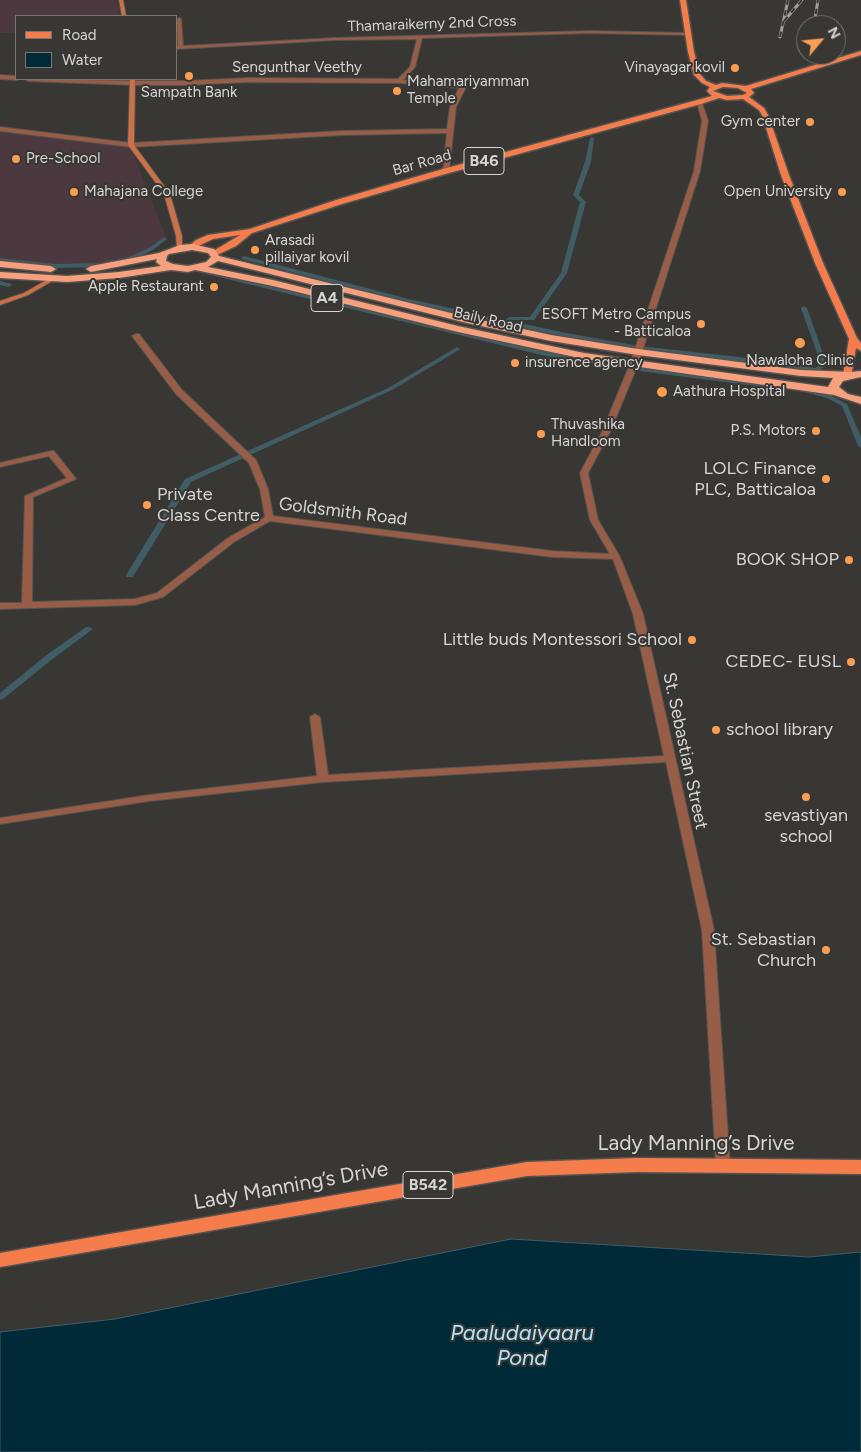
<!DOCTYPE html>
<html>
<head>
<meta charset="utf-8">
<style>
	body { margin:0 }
	#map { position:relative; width:861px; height:1452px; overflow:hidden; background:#383734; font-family:Figtree,sans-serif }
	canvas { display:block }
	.legend { position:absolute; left:15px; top:15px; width:162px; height:65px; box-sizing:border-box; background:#383734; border:1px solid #777674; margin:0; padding:6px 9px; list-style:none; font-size:15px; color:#d6d5d3 }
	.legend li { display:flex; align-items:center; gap:10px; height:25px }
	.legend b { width:25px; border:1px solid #777674 }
	.north { position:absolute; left:796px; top:15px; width:50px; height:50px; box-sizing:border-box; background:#383734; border:1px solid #777674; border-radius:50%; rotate:62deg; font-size:14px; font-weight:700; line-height:20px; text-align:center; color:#d6d5d3 }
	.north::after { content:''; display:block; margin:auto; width:18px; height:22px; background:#fb9e51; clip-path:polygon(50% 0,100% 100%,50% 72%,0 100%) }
</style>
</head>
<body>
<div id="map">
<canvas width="861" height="1452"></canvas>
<ul class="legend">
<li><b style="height:6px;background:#f57d4b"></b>Road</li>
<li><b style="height:14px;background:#002a38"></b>Water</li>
</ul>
<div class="north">N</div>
</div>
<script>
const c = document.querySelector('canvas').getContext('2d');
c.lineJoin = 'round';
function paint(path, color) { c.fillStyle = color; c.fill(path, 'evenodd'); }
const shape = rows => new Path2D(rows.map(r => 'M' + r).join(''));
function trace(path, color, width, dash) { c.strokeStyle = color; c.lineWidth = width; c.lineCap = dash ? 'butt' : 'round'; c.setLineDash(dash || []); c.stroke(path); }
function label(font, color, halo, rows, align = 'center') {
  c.font = font + ' Figtree,sans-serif'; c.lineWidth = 4; c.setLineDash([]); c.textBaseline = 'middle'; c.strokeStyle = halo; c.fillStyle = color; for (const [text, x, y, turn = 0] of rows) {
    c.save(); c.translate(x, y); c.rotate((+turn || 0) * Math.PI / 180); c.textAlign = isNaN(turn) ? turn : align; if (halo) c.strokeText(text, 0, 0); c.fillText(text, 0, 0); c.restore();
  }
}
paint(shape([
	[0,0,117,0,120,16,16,16,16,33,0,33],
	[0,130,130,145,167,239,153,249,132,259,99,265,65,267,0,261]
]), '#4c383f');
const water = shape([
	[511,1239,809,1257,861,1252,861,1452,0,1452,0,1332,115,1319,511,1239]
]);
paint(water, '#002a38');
trace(water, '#405d66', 1);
paint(shape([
	[592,137,594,138,591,162,579,195,586,202,567,273,534,320,507,320,506,319,509,317,530,317,561,273,580,202,573,195,585,162,590,138,592,137],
	[164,237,167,239,166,240,153,250,133,259,100,267,54,268,0,262,0,258,54,264,100,263,129,257,149,248,164,237],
	[244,256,409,299,561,332,639,346,783,362,815,368,821,364,801,308,804,306,807,308,827,365,816,372,783,366,639,350,561,336,406,302,242,259,241,258,244,256],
	[204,270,546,352,632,366,786,386,789,388,786,390,632,370,546,356,202,273,202,271,204,270],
	[0,281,11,284,12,285,9,287,0,285,0,281],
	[457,347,460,349,459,350,392,390,191,482,134,575,133,577,127,577,126,575,185,479,388,388,457,347],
	[802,388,831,396,847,404,861,437,861,448,858,446,842,406,827,398,800,391,800,389,802,388],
	[86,627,89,627,93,629,50,661,3,699,0,700,0,693,44,657,86,627]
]), '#405d66');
const street = shape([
	[179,18,181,19,183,46,335,38,590,31,688,33,690,34,688,35,590,33,422,38,415,67,403,80,463,85,466,87,456,107,449,171,446,173,443,171,447,133,342,135,131,147,0,131,0,127,131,143,342,131,447,129,450,107,459,88,399,83,248,82,185,85,133,85,28,81,25,79,133,81,185,81,248,78,398,79,410,67,417,39,335,40,176,49,176,46,178,46,177,19,179,18],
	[0,75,16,76,16,79,18,79,16,80,0,79,0,75],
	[697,102,702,103,708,121,700,171,638,364,610,432,588,473,598,520,620,557,643,614,714,930,730,1166,728,1170,723,1171,718,1170,716,1166,702,930,666,762,323,782,149,801,0,824,0,818,149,795,317,776,310,717,315,714,320,717,328,775,664,756,633,614,613,559,552,557,270,521,234,542,163,597,135,605,0,609,0,603,22,603,25,496,67,478,49,456,0,467,0,463,51,451,54,451,76,479,33,497,32,602,135,599,157,593,228,538,265,517,260,489,249,463,176,394,132,336,136,334,139,334,182,390,256,460,268,489,273,516,552,551,610,554,590,520,580,473,602,432,630,364,694,171,702,121,697,102]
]);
const secondary = shape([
	[119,0,123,0,126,16,122,16,119,0],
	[130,79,135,79,134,145,170,194,182,236,182,249,177,248,176,236,164,194,128,145,130,79],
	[52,277,55,279,54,280,28,295,0,305,0,301,24,293,52,277]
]);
const primary = shape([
	[680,0,686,0,694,52,700,74,706,81,716,85,722,83,746,86,861,51,861,55,751,89,754,93,749,97,764,108,768,115,789,175,823,263,857,338,861,343,861,351,856,348,851,377,848,378,843,375,849,339,815,263,781,175,762,115,759,110,743,99,727,100,719,98,701,104,449,173,342,204,252,233,236,246,217,255,210,253,240,235,213,239,192,249,188,247,196,240,208,235,250,229,336,200,443,169,712,96,707,91,710,87,702,83,694,75,688,52,680,0],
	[723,87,738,88,747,93,743,95,727,96,713,91,723,87],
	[637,1158,861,1160,861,1174,637,1172,527,1176,0,1267,0,1253,527,1162,637,1158]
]);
const highway = shape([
	[192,244,214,249,219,256,467,317,551,335,638,349,801,370,851,372,861,371,861,377,843,381,839,387,848,394,861,397,861,404,834,395,584,359,458,332,273,286,195,270,188,272,171,270,119,278,67,282,0,278,0,272,67,276,119,272,161,266,156,262,157,259,91,272,86,269,91,266,159,253,180,245,192,244],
	[192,250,208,253,211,257,206,262,188,266,173,264,166,261,167,256,169,254,192,250],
	[218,261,467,323,551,341,638,355,801,376,833,378,828,387,584,353,458,326,273,280,208,267,218,261],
	[0,261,51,266,56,269,51,272,0,267,0,261]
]);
trace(street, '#545351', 2);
trace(secondary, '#545351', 2);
trace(primary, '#545351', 3);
trace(highway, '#545351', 3);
paint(street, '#985d46');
paint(secondary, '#cc704a');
paint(primary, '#f57d4b');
paint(highway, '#f6a07e');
const rail = shape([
	[784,21,802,0],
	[814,25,818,0],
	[780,37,788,0]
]);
trace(rail, '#a2a19e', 3);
trace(rail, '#383734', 2, [5.5]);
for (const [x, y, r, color] of [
	[735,68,5,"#fb9e51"],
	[189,76,5,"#fb9e51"],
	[397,91,5,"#fb9e51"],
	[810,122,5,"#fb9e51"],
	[16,159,5,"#fb9e51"],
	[74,192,5,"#fb9e51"],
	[842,192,5,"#fb9e51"],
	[255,250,5,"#fb9e51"],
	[214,287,5,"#fb9e51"],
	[701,324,5,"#fb9e51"],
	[800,343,6,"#fb9e51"],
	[515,363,5,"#fb9e51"],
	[662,392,6,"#fb9e51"],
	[816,431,5,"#fb9e51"],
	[541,434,5,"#fb9e51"],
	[826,479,5,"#fb9e51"],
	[147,505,5,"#fb9e51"],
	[849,560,5,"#fb9e51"],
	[692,640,5,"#fb9e51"],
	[851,662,5,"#fb9e51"],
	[716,730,5,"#fb9e51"],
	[806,797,5,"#fb9e51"],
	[826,950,5,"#fb9e51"]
]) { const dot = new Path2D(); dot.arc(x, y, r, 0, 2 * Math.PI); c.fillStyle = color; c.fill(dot); trace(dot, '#383734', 2); }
label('15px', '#d6d5d3', '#383734', [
	["Thamaraikerny 2nd Cross",432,24,-2],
	["Sengunthar Veethy",297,68],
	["Bar Road",422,163,-16],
	["Baily Road",488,320,13]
]);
label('15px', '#d6d5d3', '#383734', [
	["Vinayagar kovil",725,68,"right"],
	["Mahamariyamman",407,82],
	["Temple",407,99],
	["Sampath Bank",189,93,"center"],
	["Gym center",800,122,"right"],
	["Pre-School",26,159],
	["Mahajana College",84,192],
	["Open University",832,192,"right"],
	["Arasadi",265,241],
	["pillaiyar kovil",265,258],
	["Apple Restaurant",204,287,"right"],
	["ESOFT Metro Campus",691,315,"right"],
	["- Batticaloa",691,332,"right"],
	["Nawaloha Clinic",800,361,"center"],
	["insurence agency",525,363],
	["Aathura Hospital",673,392],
	["Thuvashika",551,425],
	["Handloom",551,442],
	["P.S. Motors",806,431,"right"]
], 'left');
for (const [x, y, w] of [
	[484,161,40],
	[327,298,32],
	[428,1185,50]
]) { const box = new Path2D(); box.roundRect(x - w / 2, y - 13.5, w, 27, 4); c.fillStyle = '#383734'; c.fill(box); trace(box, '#d6d5d3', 1); }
label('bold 16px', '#d6d5d3', null, [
	["B46",484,161],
	["A4",327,298],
	["B542",428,1185]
]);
label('18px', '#d6d5d3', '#383734', [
	["LOLC Finance",816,469],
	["PLC, Batticaloa",816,490],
	["Private",157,495,"left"],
	["Class Centre",157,516,"left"],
	["BOOK SHOP",839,560],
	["Little buds Montessori School",682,640],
	["CEDEC- EUSL",841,662],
	["school library",726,730,"left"],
	["sevastiyan",806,816,"center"],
	["school",806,837,"center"],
	["St. Sebastian",816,940],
	["Church",816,961]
], 'right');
label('18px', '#d6d5d3', '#383734', [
	["Goldsmith Road",343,512,7],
	["St. Sebastian Street",685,751,78]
]);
label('21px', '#d6d5d3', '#383734', [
	["Lady Manning’s Drive",696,1144],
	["Lady Manning’s Drive",291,1186,-10]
]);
label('italic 22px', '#afe5fc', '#383734', [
	["Paaludaiyaaru",522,1334],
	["Pond",522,1359]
]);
</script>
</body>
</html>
